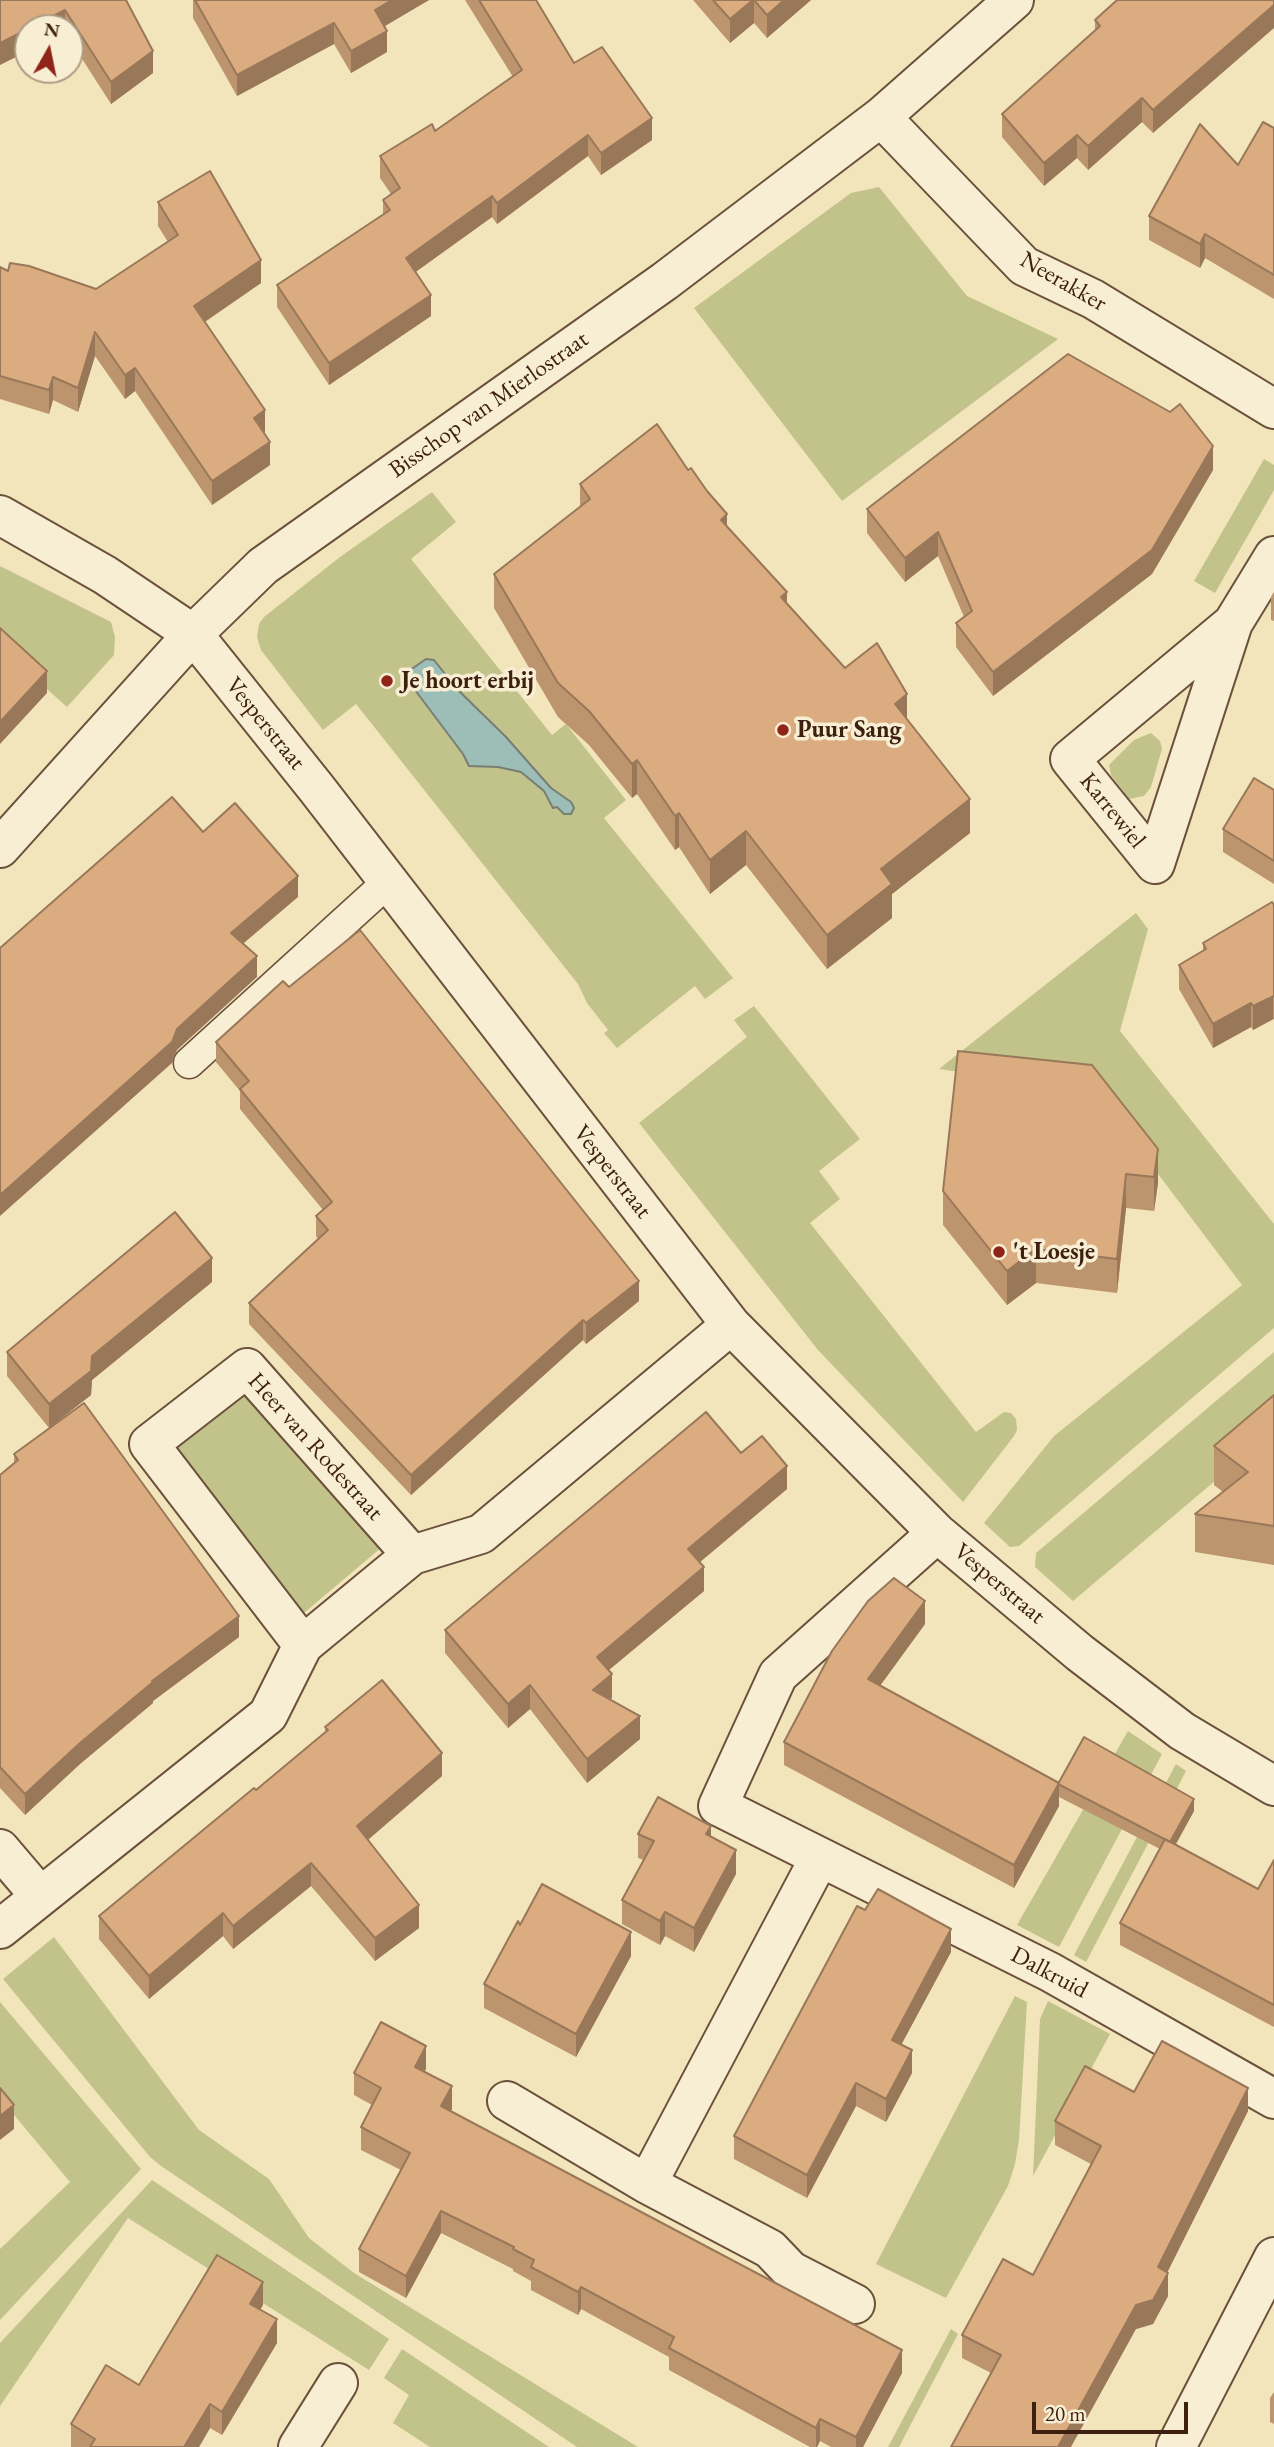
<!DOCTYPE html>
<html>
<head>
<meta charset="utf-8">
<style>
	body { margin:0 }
	#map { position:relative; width:1274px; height:2447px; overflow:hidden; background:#f3e5bb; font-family:"EB Garamond",serif }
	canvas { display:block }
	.north { position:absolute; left:14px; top:14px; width:70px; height:70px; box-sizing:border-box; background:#f7eed3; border:2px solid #ad9c85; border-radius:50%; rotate:9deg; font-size:19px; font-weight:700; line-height:28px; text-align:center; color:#3e2010 }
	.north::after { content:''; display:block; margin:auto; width:24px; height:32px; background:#8f2418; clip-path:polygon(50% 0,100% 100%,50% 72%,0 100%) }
	.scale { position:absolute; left:1032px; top:2402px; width:156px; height:32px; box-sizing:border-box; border:4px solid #3e2010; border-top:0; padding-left:9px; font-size:21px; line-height:24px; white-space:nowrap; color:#3e2010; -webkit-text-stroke:5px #f7eed3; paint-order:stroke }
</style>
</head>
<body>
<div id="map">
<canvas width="1274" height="2447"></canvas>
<div class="north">N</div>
<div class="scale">20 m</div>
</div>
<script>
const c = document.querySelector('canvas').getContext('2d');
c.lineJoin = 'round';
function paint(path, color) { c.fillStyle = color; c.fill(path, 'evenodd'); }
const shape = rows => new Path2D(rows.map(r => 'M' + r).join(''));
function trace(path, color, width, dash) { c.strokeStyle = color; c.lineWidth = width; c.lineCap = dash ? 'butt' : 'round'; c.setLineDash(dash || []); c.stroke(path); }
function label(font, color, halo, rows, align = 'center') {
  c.font = font + ' "EB Garamond",serif'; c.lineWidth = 7; c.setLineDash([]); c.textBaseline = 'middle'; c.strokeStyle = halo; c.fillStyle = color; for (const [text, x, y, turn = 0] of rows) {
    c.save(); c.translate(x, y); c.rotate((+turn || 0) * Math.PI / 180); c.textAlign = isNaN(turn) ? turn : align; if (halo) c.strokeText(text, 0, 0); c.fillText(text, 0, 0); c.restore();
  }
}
paint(shape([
	[879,187,967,296,1058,339,842,501,694,308,851,193],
	[1264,459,1274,465,1274,490,1215,593,1194,581],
	[432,492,456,522,411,559,552,735,566,724,626,800,604,818,733,978,705,999,695,986,617,1048,604,1033,608,1030,587,1003,578,984,356,704,323,730,261,650,257,637,259,624,264,617,340,557],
	[0,566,111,622,115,637,114,655,67,707,0,647],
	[1151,733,1160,741,1162,749,1151,787,1144,796,1129,799,1111,775,1109,765,1134,740],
	[1136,913,1148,929,1120,1031,1274,1224,1274,1328,1019,1546,1010,1547,984,1523,1054,1436,1242,1285,1096,1092,939,1069],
	[754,1006,860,1139,819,1171,840,1199,810,1223,976,1432,1004,1412,1011,1413,1016,1419,1017,1430,1014,1436,963,1502,818,1350,639,1123,747,1037,734,1020],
	[1274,1352,1274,1431,1073,1601,1035,1567,1036,1553],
	[247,1389,382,1547,298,1618,171,1445],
	[1128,1731,1162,1754,1059,1947,1017,1925],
	[1176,1764,1186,1771,1086,1962,1074,1955],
	[54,1937,199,2130,269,2179,309,2238,354,2273,638,2447,577,2447,161,2166,150,2157,3,1979],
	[1015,1996,1027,2002,1019,2140,1015,2164,1008,2186,946,2298,876,2264],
	[1048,2001,1110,2034,1033,2176,1040,2019],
	[0,2002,141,2169,0,2320,0,2249,70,2182,0,2098],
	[152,2180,389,2339,369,2370,128,2218,0,2406,0,2343],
	[951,2329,958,2334,899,2447,888,2447],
	[402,2349,549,2447,430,2447,393,2423,409,2395,384,2378]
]), '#c2c28b');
const water = shape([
	[426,659,434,660,457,689,506,737,551,788,571,802,574,808,571,814,564,814,557,807,553,808,544,791,521,772,498,767,469,766,463,754,406,678,406,673,426,659]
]);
paint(water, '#9dbeb7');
trace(water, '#777f74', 2);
const lane = shape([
	[189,1063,388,882]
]);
const street = shape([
	[881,117,1024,266,1093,299,1274,409],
	[0,515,105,575,193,634,317,789,731,1325,937,1533,1080,1653,1182,1731,1274,1786],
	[1233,623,1070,759,1155,864,1233,623,1274,556],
	[0,848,193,634,263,566,665,281,881,117,1014,0],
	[937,1533,778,1675,718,1806,1050,1972,1274,2099],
	[303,1645,149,1444,247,1368,412,1555],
	[0,1849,40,1896],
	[0,1929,268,1715,303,1645,412,1555,481,1534,731,1325],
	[507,2101,647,2184,770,2249,791,2271,855,2304],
	[647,2184,820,1857],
	[298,2447,338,2383],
	[1176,2447,1274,2257]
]);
trace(lane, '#6b513b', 33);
trace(street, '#6b513b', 42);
trace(lane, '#f7eed3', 30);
trace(street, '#f7eed3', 38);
paint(shape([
	[0,0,126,0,153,73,111,104,70,40,70,28,28,28],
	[193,0,429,0,384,26,387,52,351,73,334,44,237,96,193,18],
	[465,0,536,0,574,63,652,140,601,175,588,156,497,224,492,217,415,272,431,316,329,385,277,307,277,285,383,215,383,200,391,194,380,178,380,156,435,131,513,77],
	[693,0,811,0,767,38,754,23,730,43],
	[1274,0,1153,133,1142,122,1088,170,1077,158,1044,186,1002,137,1002,114,1095,31,1095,20],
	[1274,128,1274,299,1205,258,1200,268,1149,240,1149,216,1238,165],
	[158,202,261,283,205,322,265,434,270,465,212,505,135,391,125,399,95,356,78,412,53,400,49,414,0,399,0,267,8,271,96,289,168,242,158,226],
	[1213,470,1152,574,993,696,956,647,956,623,964,617,938,556,905,582,867,533,867,509],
	[580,484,727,527,787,604,845,668,907,719,970,833,892,894,892,918,827,969,746,865,710,894,679,847,675,850,637,794,632,798,589,745,558,717,494,608,494,574,580,507],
	[1274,592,1274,621,1271,620,1271,597],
	[1274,790,1274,884,1223,852,1223,829],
	[1274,905,1274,1019,1253,1030,1251,1027,1213,1048,1179,989,1179,965,1203,951,1203,943],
	[216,1042,639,1301,586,1344,583,1340,411,1495,249,1324,249,1303,318,1239,316,1236,316,1216,323,1210,240,1109,240,1091,216,1062],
	[1092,1065,1158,1183,1154,1211,1126,1208,1117,1293,1036,1283,1007,1305,943,1225,943,1191],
	[212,1282,92,1380,91,1395,49,1428,7,1376,7,1352],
	[1274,1395,1274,1565,1195,1552,1195,1514,1223,1492,1214,1485,1214,1446],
	[741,1453,787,1489,700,1562,704,1591,608,1670,612,1698,610,1699,640,1739,587,1783,530,1709,508,1728,445,1653,445,1630],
	[14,1454,239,1637,153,1701,153,1703,80,1764,25,1815,0,1788,0,1475,14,1463],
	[925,1624,880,1686,1059,1783,1194,1811,1175,1845,1258,1889,1274,1860,1274,2027,1120,1945,1120,1923,1160,1849,1059,1797,1059,1806,1014,1888,784,1765,784,1742],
	[325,1727,442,1776,368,1840,419,1928,375,1961,311,1886,233,1949,223,1936,149,1999,99,1939,99,1916,256,1790,325,1732],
	[638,1834,711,1836,736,1874,694,1952,665,1936,660,1945,622,1924,622,1900,644,1860,638,1858],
	[520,1925,631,1956,576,2057,484,2008,484,1984],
	[951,1952,901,2045,912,2073,886,2122,856,2106,807,2198,734,2159,734,2136],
	[426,2069,424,2072,452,2109,450,2111,902,2373,863,2447,831,2447,820,2441,817,2447,810,2447,669,2370,669,2357,581,2309,578,2315,531,2290,531,2281,513,2271,513,2269,441,2233,406,2298,359,2272,359,2249,401,2170,361,2150,361,2127,372,2105,354,2095,354,2073],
	[1134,2092,1248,2111,1167,2272,1168,2296,1153,2324,991,2373,962,2358,962,2335,1033,2275,1091,2164,1055,2145,1055,2121],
	[263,2305,260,2310,277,2343,222,2435,210,2428,199,2447,71,2447,71,2424,139,2385],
	[1274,2392,1274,2424,1270,2422,1270,2398]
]), '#bc946e');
paint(shape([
	[392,0,429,0,375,32,375,10],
	[754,0,754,23,730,43,730,19],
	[784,0,811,0,767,38,767,15],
	[1274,5,1274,28,1153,133,1153,110],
	[65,10,65,28,30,28],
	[334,23,334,44,237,96,237,75],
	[28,29,28,51,0,65,0,43],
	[387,31,387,52,351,73,351,51],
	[153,51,153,73,111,104,111,82],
	[1142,98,1142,122,1088,170,1088,146],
	[652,118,652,140,601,175,601,153],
	[588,135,588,156,497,224,497,203],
	[1077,135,1077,158,1044,186,1044,163],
	[492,196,492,217,406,279,406,258],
	[1205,234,1205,258,1200,268,1200,244],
	[261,260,261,283,194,329,194,306],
	[431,295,431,316,329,385,329,363],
	[95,332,95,356,78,412,78,388],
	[135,368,135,391,125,399,125,375],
	[53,377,53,400,49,414,49,390],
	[265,410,265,433,254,418],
	[270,442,270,465,212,505,212,481],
	[1213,446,1213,470,1152,574,993,696,993,672],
	[727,514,727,548,721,520],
	[938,532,938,556,905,582,905,558],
	[787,592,787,626,781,597],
	[47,671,47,693,0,744,0,722],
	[907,694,907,728,895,704],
	[637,760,637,794,632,798,632,764],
	[970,799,970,833,892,894,892,918,827,969,827,935,881,869],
	[679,813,679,847,675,850,675,816],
	[746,831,746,865,710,894,710,860],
	[298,876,298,897,231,954,231,933],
	[257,956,257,977,177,1050,172,1063,0,1216,0,1195,177,1029],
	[1273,995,1273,1019,1253,1030,1253,1006],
	[1251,1003,1251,1027,1213,1048,1213,1024],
	[1158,1149,1158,1183,1154,1211,1154,1177],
	[1126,1174,1126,1208,1117,1293,1117,1259],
	[1036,1249,1036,1283,1007,1305,1007,1271],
	[212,1258,212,1282,92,1380,91,1395,49,1428,49,1404,92,1356],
	[639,1281,639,1301,586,1344,586,1323],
	[583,1320,583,1340,411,1495,411,1475],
	[787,1466,787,1489,688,1572,688,1549],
	[704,1567,704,1591,597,1680,597,1657],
	[925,1601,925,1624,868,1702,868,1679],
	[239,1616,239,1637,153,1701,153,1703,80,1764,25,1815,25,1794,80,1743,152,1681],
	[612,1674,612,1698,593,1714,593,1690],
	[530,1685,530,1709,508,1728,508,1704],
	[640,1716,640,1739,587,1783,587,1759],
	[442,1753,442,1776,357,1849,357,1826],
	[1059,1783,1059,1806,1014,1888,1014,1865],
	[1194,1799,1194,1811,1170,1855,1170,1842],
	[711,1826,711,1850,706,1834],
	[736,1850,736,1874,694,1952,694,1928],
	[311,1863,311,1886,233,1949,233,1926],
	[419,1905,419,1928,375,1961,375,1938],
	[665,1912,665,1936,660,1945,660,1921],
	[223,1913,223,1936,149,1999,149,1976],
	[951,1929,951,1952,892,2062,892,2040],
	[631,1932,631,1956,576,2057,576,2034],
	[426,2046,426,2069,415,2090,415,2067],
	[912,2050,912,2073,886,2122,886,2099],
	[856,2083,856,2106,807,2198,807,2175],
	[452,2086,452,2109,441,2129,441,2106],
	[1248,2088,1248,2111,1158,2291,1158,2267],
	[14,2105,14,2129,0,2140,0,2116],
	[441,2211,441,2233,406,2298,406,2276],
	[1168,2273,1168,2296,1153,2324,1136,2329,1071,2447,1058,2447,1136,2305],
	[263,2282,263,2305,250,2327,250,2304],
	[581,2287,581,2309,578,2315,578,2292],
	[277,2319,277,2343,222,2435,222,2412],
	[902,2350,902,2373,863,2447,856,2447,856,2437],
	[210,2404,210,2428,199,2447,184,2447],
	[820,2419,820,2441,817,2447,816,2447,816,2428]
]), '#99785a');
const building = shape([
	[0,0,126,0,153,51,111,82,65,10,0,43,0,0],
	[195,0,392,0,375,10,387,31,351,51,334,23,237,75,195,0],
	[479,0,536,0,574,63,602,47,652,118,601,153,588,135,497,203,492,196,406,258,431,295,329,363,277,285,390,210,383,200,400,188,380,156,432,124,435,131,522,70,479,0],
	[713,0,753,0,730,19,713,0],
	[754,0,784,0,767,15,754,0],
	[1117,0,1274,0,1274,5,1153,110,1142,98,1088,146,1077,135,1044,163,1002,114,1100,26,1095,20,1117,0],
	[1263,122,1274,128,1274,275,1205,234,1200,244,1149,216,1200,124,1238,165,1263,122],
	[210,171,261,260,194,306,265,410,254,418,270,442,212,481,135,368,125,375,95,332,78,388,53,377,49,390,0,376,0,267,8,271,10,263,29,266,96,289,178,235,158,202,210,171],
	[1068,354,1170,412,1180,404,1213,446,1152,550,993,672,956,623,972,611,938,532,905,558,867,509,1068,354],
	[657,424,688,470,691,468,707,491,727,514,721,520,787,592,781,597,845,668,877,643,907,694,895,704,970,799,881,869,892,884,827,935,746,831,710,860,679,813,675,816,637,760,632,764,589,711,558,683,494,574,590,499,580,484,657,424],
	[0,628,47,671,0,722,0,628],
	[1254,778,1274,790,1274,861,1223,829,1254,778],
	[172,797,203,832,235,803,298,876,231,933,257,956,177,1029,172,1042,0,1195,0,948,172,797],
	[1272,902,1274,905,1274,996,1253,1006,1251,1003,1213,1024,1179,965,1206,949,1203,943,1272,902],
	[360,930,639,1281,586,1323,583,1320,411,1475,249,1303,328,1230,316,1216,332,1202,240,1089,249,1081,216,1042,283,981,289,987,360,930],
	[958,1051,1092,1065,1158,1149,1154,1177,1126,1174,1117,1259,1036,1249,1007,1271,943,1191,958,1051],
	[175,1212,212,1258,92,1356,91,1371,49,1404,7,1352,175,1212],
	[1274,1395,1274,1526,1195,1514,1248,1472,1214,1446,1274,1395],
	[84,1403,239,1616,152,1681,153,1682,80,1743,25,1794,0,1767,0,1475,18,1460,14,1454,84,1403],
	[706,1412,741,1453,762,1436,787,1466,688,1549,704,1567,597,1657,612,1674,593,1690,640,1716,587,1759,530,1685,508,1704,445,1630,706,1412],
	[894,1578,925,1601,868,1679,1059,1783,1014,1865,784,1742,832,1651,868,1601,894,1578],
	[382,1680,442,1753,357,1826,419,1905,375,1938,311,1863,233,1926,223,1913,149,1976,99,1916,254,1788,256,1790,328,1730,325,1727,382,1680],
	[1084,1737,1194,1799,1170,1842,1058,1784,1084,1737],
	[658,1797,711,1826,706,1834,736,1850,694,1928,665,1912,660,1921,622,1900,654,1841,638,1834,658,1797],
	[1165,1839,1258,1889,1274,1860,1274,2005,1120,1923,1165,1839],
	[542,1884,631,1932,576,2034,484,1984,518,1921,520,1925,542,1884],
	[878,1889,951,1929,892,2040,912,2050,886,2099,856,2083,807,2175,734,2136,857,1906,865,1910,878,1889],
	[381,2022,426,2046,415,2067,452,2086,441,2106,902,2350,856,2437,820,2419,816,2428,669,2348,674,2337,581,2287,578,2292,531,2267,534,2260,513,2249,514,2247,441,2211,406,2276,359,2249,410,2153,361,2127,381,2088,354,2073,381,2022],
	[1162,2041,1248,2088,1158,2267,1168,2273,1153,2300,1136,2305,1058,2447,951,2447,1001,2355,962,2335,1003,2259,1033,2275,1101,2146,1055,2121,1085,2066,1134,2092,1162,2041],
	[0,2088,14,2105,0,2116,0,2088],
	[217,2255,263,2282,250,2304,277,2319,222,2412,210,2404,184,2447,90,2447,95,2439,71,2424,106,2365,139,2385,217,2255]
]);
paint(building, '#dbac80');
trace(building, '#99785a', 2);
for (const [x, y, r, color] of [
	[387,681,7,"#8f2418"],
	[783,730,7,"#8f2418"],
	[999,1252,7,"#8f2418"]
]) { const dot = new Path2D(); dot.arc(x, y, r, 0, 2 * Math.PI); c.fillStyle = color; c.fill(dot); trace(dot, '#f7eed3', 2.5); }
label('24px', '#3e2010', '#f7eed3', [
	["Neerakker",1063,282,30],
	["Bisschop van Mierlostraat",489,405,-35],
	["Vesperstraat",265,724,51],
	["Karrewiel",1112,811,51],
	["Vesperstraat",612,1172,52],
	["Heer van Rodestraat",315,1447,48],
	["Vesperstraat",999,1584,40],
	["Dalkruid",1049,1973,28]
]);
label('bold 24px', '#3e2010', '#f7eed3', [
	["Je hoort erbij",401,681],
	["Puur Sang",797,730],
	["'t Loesje",1013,1252]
], 'left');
</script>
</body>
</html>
